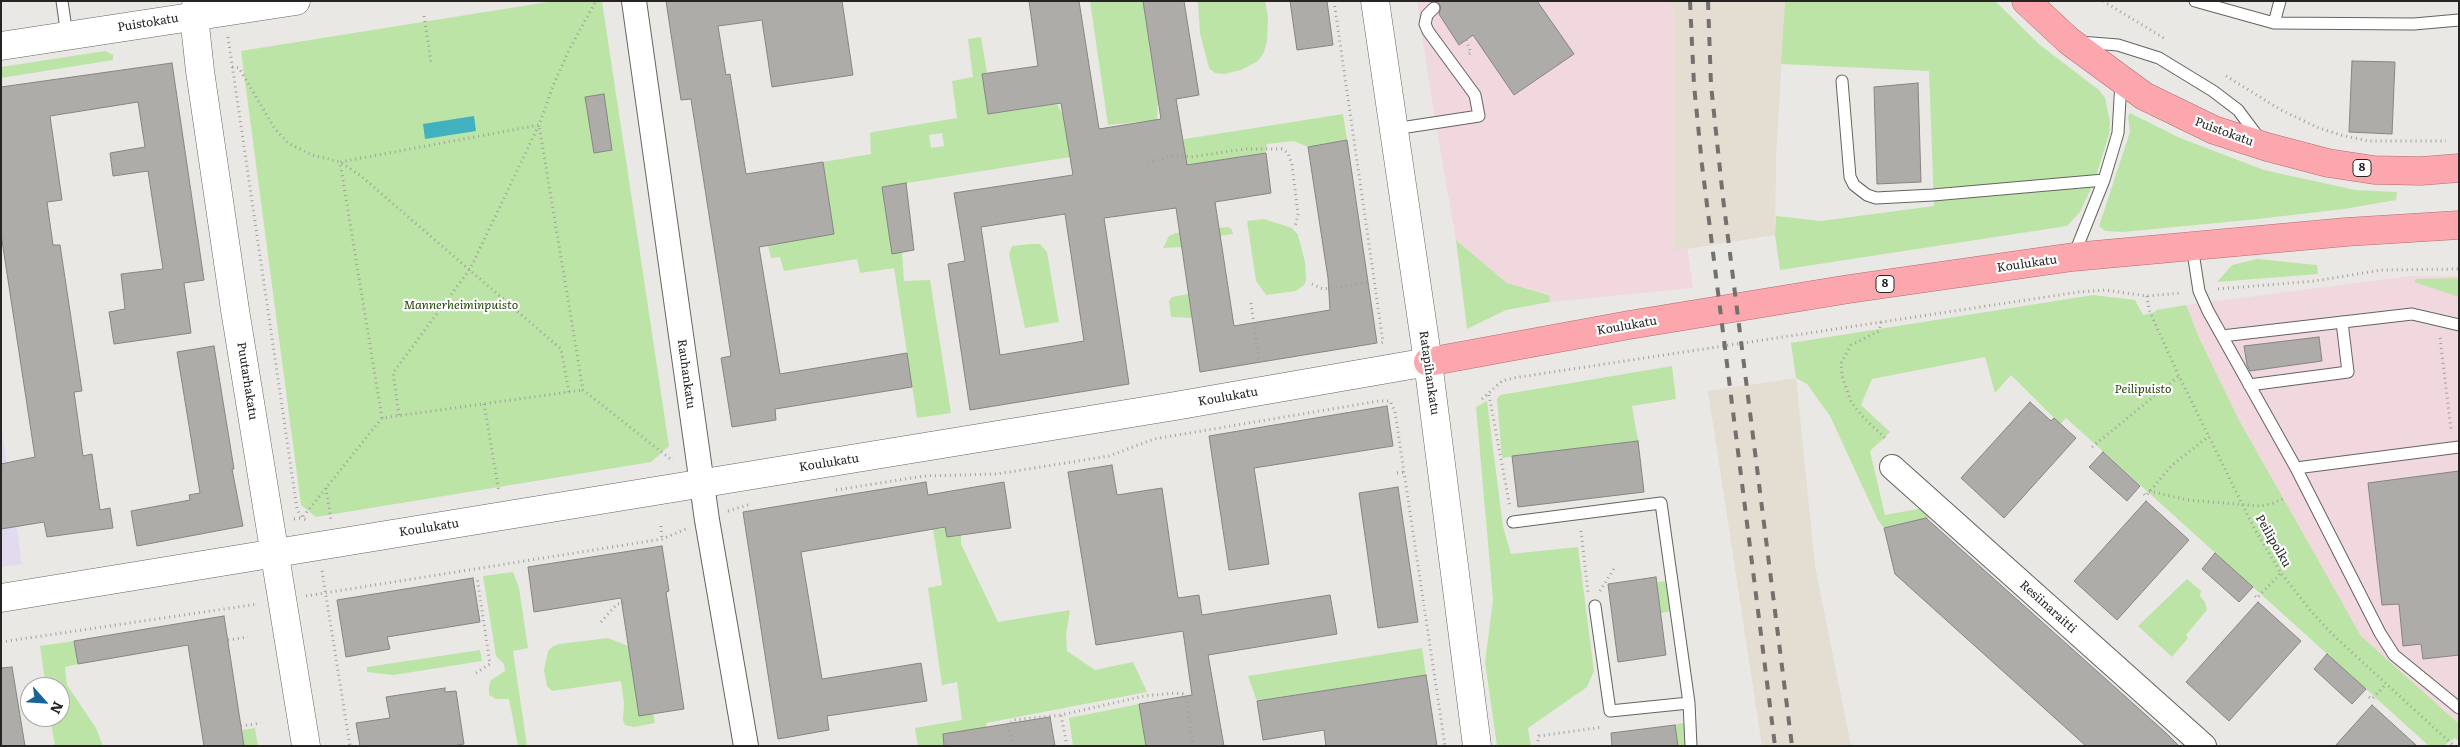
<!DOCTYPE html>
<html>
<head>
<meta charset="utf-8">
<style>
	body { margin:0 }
	#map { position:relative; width:2460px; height:747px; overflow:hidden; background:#eae8e4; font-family:Literata,serif }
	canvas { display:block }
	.frame { position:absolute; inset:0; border:2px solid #262524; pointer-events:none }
	.north { position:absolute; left:20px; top:677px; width:50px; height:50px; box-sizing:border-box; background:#fff; border:1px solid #a8a8a7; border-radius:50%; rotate:116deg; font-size:14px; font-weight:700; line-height:20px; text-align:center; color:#262524 }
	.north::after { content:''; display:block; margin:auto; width:18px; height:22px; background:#196497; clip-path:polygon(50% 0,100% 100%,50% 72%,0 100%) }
</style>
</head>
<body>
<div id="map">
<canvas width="2460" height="747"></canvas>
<div class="frame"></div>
<div class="north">N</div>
</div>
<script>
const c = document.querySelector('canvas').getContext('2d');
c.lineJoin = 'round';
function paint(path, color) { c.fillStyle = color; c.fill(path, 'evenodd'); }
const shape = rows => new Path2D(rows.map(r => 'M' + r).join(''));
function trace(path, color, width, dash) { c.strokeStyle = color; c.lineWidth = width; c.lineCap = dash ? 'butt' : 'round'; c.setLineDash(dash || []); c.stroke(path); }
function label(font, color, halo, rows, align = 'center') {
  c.font = font + ' Literata,serif'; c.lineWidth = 4.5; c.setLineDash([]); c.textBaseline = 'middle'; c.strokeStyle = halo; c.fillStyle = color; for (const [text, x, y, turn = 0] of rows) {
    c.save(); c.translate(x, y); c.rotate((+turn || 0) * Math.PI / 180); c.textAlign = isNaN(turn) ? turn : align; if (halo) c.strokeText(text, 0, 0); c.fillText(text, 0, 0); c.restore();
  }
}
paint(shape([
	[1417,1,1668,1,1674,13,1674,251,1687,247,1693,288,1550,302,1549,294,1507,283,1456,240,1432,101],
	[2411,276,2459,276,2459,724,2361,636,2239,420,2200,340,2186,305]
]), '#f1d7de');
paint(shape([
	[1668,1,1785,1,1776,159,1775,235,1674,251,1674,13],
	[1796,378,1815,566,1851,746,1762,746,1708,391]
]), '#e3ddd2');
paint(shape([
	[1,425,22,564,1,567]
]), '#e2dbf0');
paint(shape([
	[554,1,602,1,669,446,651,462,316,517,301,505,241,51],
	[1090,1,1143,1,1158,102,1157,120,1108,125],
	[1198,1,1265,1,1268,17,1267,41,1264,52,1258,61,1241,70,1224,74,1215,73,1209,68,1200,33],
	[1785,1,1995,1,2040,45,2099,90,2105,98,2110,122,2109,134,2095,180,2080,212,2067,226,1780,270,1775,235,1776,216,1821,221,1934,206,1929,71,1781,64],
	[981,37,987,73,982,74,988,114,1057,104,1064,117,1070,157,882,187,892,253,902,252,904,281,930,280,951,413,917,418,894,268,860,273,857,259,784,271,780,257,771,258,768,245,834,234,823,162,871,154,870,133,873,132,957,118,952,81,973,77,968,39],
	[942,133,944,146,931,148,929,135],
	[105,51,113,55,113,60,1,78,1,67],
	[2130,113,2180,138,2264,170,2355,190,2397,192,2396,200,2344,209,2258,219,2123,232,2105,231,2099,226,2130,132,2128,116],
	[1343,114,1347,140,1308,147,1294,141,1267,144,1265,153,1169,168,1166,142],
	[1264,219,1292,228,1298,235,1305,262,1306,280,1304,285,1296,291,1266,295,1256,281,1247,221],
	[1228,227,1232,230,1233,234,1181,241,1181,247,1163,248,1169,236,1176,233],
	[1456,240,1507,283,1549,295,1550,302,1506,310,1467,329],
	[1031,244,1040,244,1047,252,1059,322,1025,328,1009,254,1012,246],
	[2257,259,2317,265,2318,274,2217,282,2232,265],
	[2459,278,2459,297,2414,282,2416,279],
	[1188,294,1192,318,1171,317,1169,301,1172,297],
	[2093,295,2135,300,2143,315,2155,312,2156,310,2186,305,2200,340,2239,420,2361,636,2459,724,2459,741,2455,738,2443,746,2429,746,2066,418,2060,424,2011,375,1995,393,1985,357,1872,379,1861,405,1890,432,1870,451,1885,515,1923,508,1931,512,1928,519,1926,518,1884,528,1878,520,1830,416,1807,384,1796,378,1791,343],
	[1672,366,1676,399,1632,406,1638,441,1502,458,1497,399,1500,395],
	[1487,401,1503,527,1511,554,1578,547,1594,671,1587,687,1528,728,1531,746,1497,746,1485,662,1493,600,1476,407],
	[946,528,947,537,961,535,961,544,998,622,1070,610,1066,634,1067,651,1095,670,1133,662,1147,692,986,723,987,728,970,746,918,746,915,728,962,720,957,682,942,685,928,588,942,585,933,529],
	[513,572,519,588,528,648,513,651,527,746,518,746,509,699,496,699,489,695,489,686,491,680,505,671,504,664,496,656,483,576],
	[2187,579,2201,591,2200,596,2205,602,2207,610,2186,635,2188,638,2172,657,2138,626],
	[1668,581,1672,611,1661,613,1657,582],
	[608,638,628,646,653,713,655,723,634,727,625,725,623,720,624,703,621,681,552,691,547,686,544,670,548,651,552,647,559,644],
	[74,641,78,664,65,667,67,685,96,728,103,746,55,746,50,717,60,717,60,687,46,687,40,646],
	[1422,648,1426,675,1257,701,1248,676],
	[480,650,482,661,393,675,367,672,367,667],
	[1139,704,1146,746,1073,746,1069,718],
	[1686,722,1687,746,1678,746,1675,725],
	[255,728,258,746,244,746,242,730]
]), '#bce4a6');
paint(shape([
	[474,116,476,131,425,139,423,124]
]), '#41b1c0');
const building = shape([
	[666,1,842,1,853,75,772,87,762,20,718,26,726,75,730,74,746,174,823,162,834,234,759,247,780,374,907,353,912,387,775,409,776,420,732,427,721,358,731,356,691,99,681,100,666,1],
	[1029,1,1079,1,1099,129,1161,119,1143,1,1184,1,1199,95,1176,99,1187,165,1266,153,1271,193,1215,202,1234,326,1330,310,1328,278,1308,147,1347,140,1377,343,1200,372,1176,208,1104,218,1129,384,970,410,948,264,965,261,954,193,1073,175,1061,103,988,114,982,74,1038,66,1029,1],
	[1065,214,1084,341,1000,355,981,227,1065,214],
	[1290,1,1327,1,1333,45,1297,50,1290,1],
	[1437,1,1537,1,1574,54,1514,95,1473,35,1459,45,1439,14,1441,7,1437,1],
	[2352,61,2395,62,2392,134,2349,132,2352,61],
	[172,63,204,280,184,283,191,333,114,344,109,312,125,309,121,274,163,269,148,171,113,176,110,153,145,147,138,102,50,116,62,200,47,202,53,245,60,245,82,391,74,392,83,456,92,454,100,510,110,508,113,528,47,537,44,522,1,529,1,464,35,457,1,234,1,87,172,63],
	[1918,83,1921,182,1877,184,1874,87,1918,83],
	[604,94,612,150,594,153,585,97,604,94],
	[906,183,914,250,892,254,882,187,906,183],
	[2319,337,2322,361,2250,371,2247,365,2244,346,2319,337],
	[214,346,234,469,232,469,243,526,137,546,131,511,190,500,189,495,200,493,177,352,214,346],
	[2030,402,2051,421,2054,418,2076,438,2004,518,1961,478,2030,402],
	[1387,406,1393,446,1254,468,1269,564,1229,570,1209,436,1387,406],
	[1638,441,1644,492,1518,507,1512,456,1638,441],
	[2103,452,2140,486,2127,501,2089,467,2103,452],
	[1112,465,1117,495,1162,488,1178,598,1199,595,1202,615,1330,595,1337,634,1208,655,1224,746,1146,746,1139,704,1192,695,1183,631,1096,645,1068,472,1112,465],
	[2459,471,2459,655,2423,659,2421,644,2403,646,2399,604,2382,605,2368,483,2459,471],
	[926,482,928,495,1004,482,1011,528,947,537,945,527,801,552,822,679,921,663,927,701,827,716,829,730,778,739,743,512,926,482],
	[1398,487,1418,622,1378,628,1359,493,1398,487],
	[2146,501,2189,540,2117,620,2074,581,2146,501],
	[1926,518,2166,733,2179,746,2086,746,1895,574,1884,528,1926,518],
	[662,546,669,591,666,592,684,709,639,716,621,598,534,612,528,567,662,546],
	[2215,553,2253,587,2239,602,2202,569,2215,553],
	[1656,577,1666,655,1618,662,1608,584,1656,577],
	[473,578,480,622,387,637,390,649,346,657,337,600,473,578],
	[2258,602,2301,641,2229,721,2186,682,2258,602],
	[224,616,244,746,204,746,188,645,78,664,74,641,224,616],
	[2327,654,2366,689,2352,704,2314,669,2327,654],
	[12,667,25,746,1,746,1,668,12,667],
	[1426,675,1437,746,1326,746,1324,730,1263,740,1257,701,1426,675],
	[445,688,445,692,456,691,464,744,452,746,360,746,356,723,390,718,386,697,445,688],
	[2372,705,2417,746,2335,746,2372,705],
	[1050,717,1055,746,944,746,943,734,1050,717],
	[1675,725,1678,746,1612,746,1611,733,1675,725]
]);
paint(building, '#aeaca8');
trace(building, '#868581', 1);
const service = shape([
	[62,1,67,36],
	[2195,1,2274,23,2414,24,2459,20],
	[2274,23,2280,1],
	[2080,42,2118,45,2159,58,2213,91,2238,110,2259,138],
	[1842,81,1850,177,1854,185,1867,195,1876,198,1933,195,2104,180],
	[1394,129,1479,116,1475,95,1428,31,1425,24,1427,15,1434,8],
	[2192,246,2199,291,2208,311,2296,468,2380,633,2394,655,2459,708],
	[2074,255,2104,180,2118,133,2121,82],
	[2222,336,2412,314,2459,325],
	[2249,385,2348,372,2342,322],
	[2296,468,2459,447],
	[1513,522,1661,503,1689,703,1691,746],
	[1595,606,1610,711,1689,703]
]);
const minor = shape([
	[634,1,707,520,746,746],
	[1892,467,2204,746]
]);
const tertiary = shape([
	[197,1,194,16,200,71,235,310,306,746]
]);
const secondary = shape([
	[1375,1,1428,362,1477,746],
	[1,46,296,1],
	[1,598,1175,406,1428,362]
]);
const trunk = shape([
	[2026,1,2069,41,2144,96,2214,130,2267,147,2328,163,2374,170,2421,171,2459,168],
	[1428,362,1629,325,1849,289,2073,257,2346,232,2459,225]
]);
trace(service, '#65635f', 13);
trace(minor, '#65635f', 26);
trace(tertiary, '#65635f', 29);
trace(secondary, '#65635f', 29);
trace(trunk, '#b06b71', 29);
trace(shape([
	[1334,1,1383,342,1381,343],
	[2103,1,2167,40],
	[424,16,431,62],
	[228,37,297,509,302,518,308,521],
	[1466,40,1471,53,1467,55],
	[232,67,239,68,275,129,288,143,312,155,340,162,361,176,561,349,569,392],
	[2226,76,2281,110,2319,128,2341,135,2368,141,2446,141],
	[1148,163,1175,155,1190,157,1245,149,1282,149,1288,153,1292,165,1298,214,1295,226],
	[1312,284,1323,289,1368,283],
	[2218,289,2315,281,2381,270,2459,269],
	[2147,296,2149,310,2179,376,2254,528,2281,573,2310,610,2332,634,2454,746],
	[1251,303,1259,362],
	[1881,322,1879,331,1851,345,1841,363,1842,376,1851,402,1862,416,1886,439],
	[2440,338,2451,429],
	[1489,395,1510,507],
	[1482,399,1502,381,1513,378,2079,292,2105,290,2147,296,2182,293],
	[484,404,499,492],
	[399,415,393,373,470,269,539,125,553,86,570,48,596,1],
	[382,418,340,162,539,125,583,390,673,461],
	[2092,447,2179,376],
	[1397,473,1404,472],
	[326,488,331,520],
	[836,490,924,476,997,474,1109,456,1154,439,1379,401,1390,401,1395,412,1445,746],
	[2149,491,2188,500,2260,506,2271,504,2283,499],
	[2144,494,2146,496,2171,466,2209,436],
	[728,511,751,504],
	[294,519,302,518,382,418,583,390],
	[661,526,662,539],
	[1581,531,1588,592],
	[322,571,350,746],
	[1600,591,1615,567],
	[306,596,662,539,686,529],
	[2255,596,2257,598,2281,573],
	[601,622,617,604,625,603],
	[228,640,248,637],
	[1,642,258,604],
	[476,673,490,664,477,577],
	[2369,697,2372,699,2386,684],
	[241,726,261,723],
	[1013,746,1008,726,1013,720,1061,715],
	[1067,746,1061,715,1144,696,1175,693,1183,694,1187,699,1193,746],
	[1537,746,1539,736,1603,727]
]), '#a19f9c', 3, [1, 4]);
trace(service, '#fff', 11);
trace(minor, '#fff', 24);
trace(tertiary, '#fff', 28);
trace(secondary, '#fff', 28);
trace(trunk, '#fca7ae', 28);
trace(shape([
	[1690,1,1694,85,1702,165,1775,746],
	[1708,1,1711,85,1723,198,1792,746]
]), '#73716f', 4, [9, 9]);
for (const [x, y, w] of [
	[2362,168,18],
	[1885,284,18]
]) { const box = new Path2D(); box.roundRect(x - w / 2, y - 8.5, w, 17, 4); c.fillStyle = '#fff'; c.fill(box); trace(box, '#262524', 1); }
label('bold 11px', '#262524', null, [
	["8",2362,168],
	["8",1885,284]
]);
label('12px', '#262524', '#fff', [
	["Puistokatu",148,23,-9],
	["Puistokatu",2224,132,20],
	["Koulukatu",2027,264,-8],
	["Koulukatu",1627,326,-10],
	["Ratapihankatu",1429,373,82],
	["Rauhankatu",686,374,82],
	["Puutarhakatu",247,381,81],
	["Koulukatu",1228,397,-10],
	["Koulukatu",829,463,-9],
	["Koulukatu",429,528,-9],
	["Peilipolku",2273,541,60],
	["Resiinaraitti",2048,607,42]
]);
label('italic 12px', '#254609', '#fff', [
	["Mannerheiminpuisto",461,305],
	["Peilipuisto",2143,389]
]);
</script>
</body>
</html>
